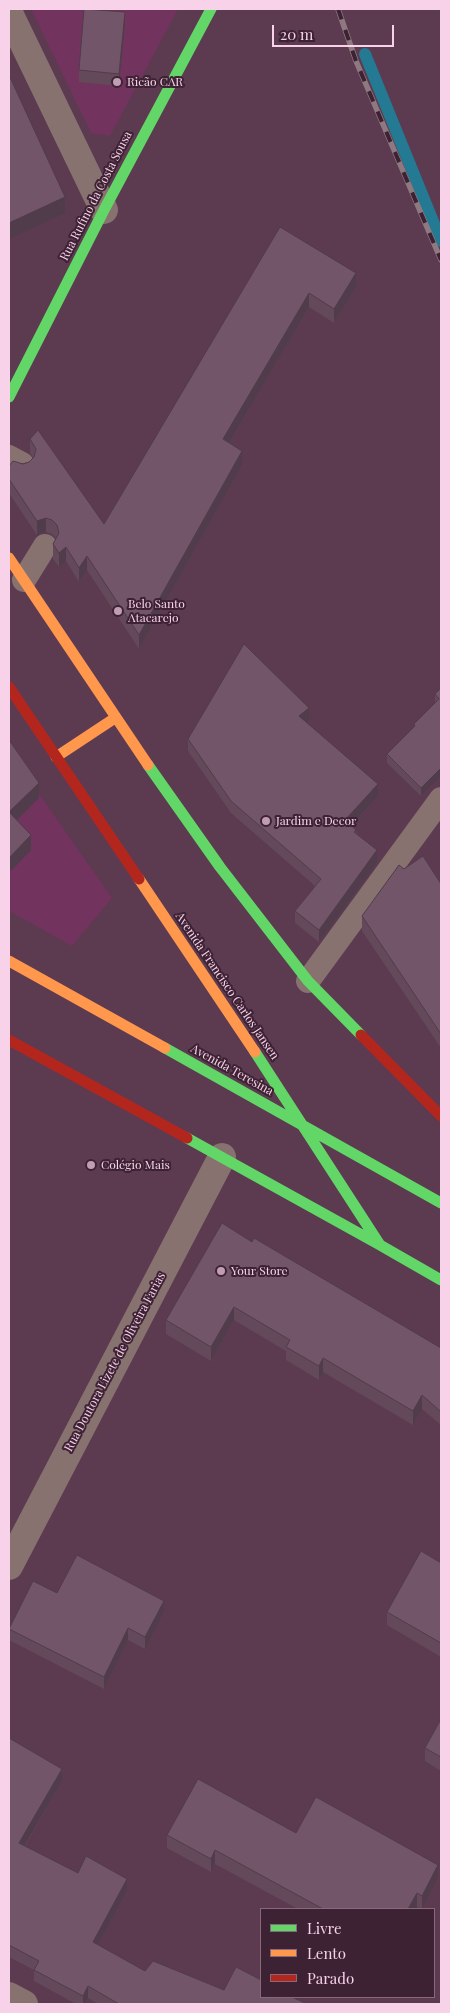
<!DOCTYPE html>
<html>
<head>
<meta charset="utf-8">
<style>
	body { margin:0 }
	#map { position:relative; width:450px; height:2013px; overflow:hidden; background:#5c3b51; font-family:"Playfair Display",serif }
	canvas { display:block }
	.frame { position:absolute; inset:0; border:10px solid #f8d2e9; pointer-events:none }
	.legend { position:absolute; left:260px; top:1908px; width:175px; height:90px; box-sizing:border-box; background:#3d2234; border:1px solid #88687c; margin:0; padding:6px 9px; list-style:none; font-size:15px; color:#f8d2e9 }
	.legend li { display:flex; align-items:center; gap:10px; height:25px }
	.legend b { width:25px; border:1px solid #88687c }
	.scale { position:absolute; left:272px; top:25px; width:122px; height:22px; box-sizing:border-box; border:2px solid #f8d2e9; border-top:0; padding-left:6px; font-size:15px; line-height:18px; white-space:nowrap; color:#f8d2e9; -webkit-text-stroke:4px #3d2234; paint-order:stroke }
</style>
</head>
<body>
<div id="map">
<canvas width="450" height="2013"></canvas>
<div class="frame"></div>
<ul class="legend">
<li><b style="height:6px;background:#63d668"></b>Livre</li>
<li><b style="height:6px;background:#ff974d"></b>Lento</li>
<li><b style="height:6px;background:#b3261e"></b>Parado</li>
</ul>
<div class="scale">20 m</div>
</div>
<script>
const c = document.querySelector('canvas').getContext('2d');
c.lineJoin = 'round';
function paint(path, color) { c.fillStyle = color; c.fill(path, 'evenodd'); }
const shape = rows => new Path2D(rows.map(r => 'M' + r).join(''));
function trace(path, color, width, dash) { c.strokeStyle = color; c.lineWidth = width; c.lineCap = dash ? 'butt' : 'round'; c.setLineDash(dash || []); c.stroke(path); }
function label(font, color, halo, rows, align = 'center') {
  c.font = font + ' "Playfair Display",serif'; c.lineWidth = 4; c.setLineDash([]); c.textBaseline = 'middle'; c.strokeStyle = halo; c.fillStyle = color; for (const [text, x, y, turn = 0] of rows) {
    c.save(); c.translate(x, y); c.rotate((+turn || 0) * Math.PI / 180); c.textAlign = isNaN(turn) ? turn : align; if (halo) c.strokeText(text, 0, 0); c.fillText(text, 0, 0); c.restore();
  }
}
paint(shape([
	[31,9,178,9,110,136,91,133],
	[9,751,112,898,72,946,9,911]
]), '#72335e');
trace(shape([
	[365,54,441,241]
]), '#247993', 12);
trace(shape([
	[9,457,22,464],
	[24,580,45,546],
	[308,981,441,799]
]), '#88726f', 24);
trace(shape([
	[9,13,104,210],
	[9,1566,222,1157],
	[9,1996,24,2004]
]), '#88726f', 28);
trace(shape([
	[9,397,104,210,211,9],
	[148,765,220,867,308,981,361,1035],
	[165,1048,441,1203],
	[255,1052,380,1245,441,1280],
	[187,1138,380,1245]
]), '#63d668', 11);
trace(shape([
	[9,558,148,765],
	[56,757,115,718],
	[139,879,255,1052],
	[9,961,165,1048]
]), '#ff974d', 11);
trace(shape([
	[9,687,139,879],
	[361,1035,441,1116],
	[9,1040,187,1138]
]), '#b3261e', 11);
const rail = shape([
	[338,9,356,61,441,260]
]);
trace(rail, '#8f787f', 5.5);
trace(rail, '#3d2234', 4, [11]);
paint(shape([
	[125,24,119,86,79,82,79,70],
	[280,227,356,287,334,323,309,307,229,443,242,465,139,649,87,570,79,582,66,561,59,567,53,559,53,544,56,538,52,534,46,532,37,535,9,493,9,466,29,462,33,458,30,453,30,439,104,524],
	[441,688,421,796,387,763,387,754,414,728,414,724,435,703,435,694],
	[309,721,307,723,378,796,352,826,377,863,319,942,295,923,295,911,315,886,231,813,188,751,188,739],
	[404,869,441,884,441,1048,362,931,362,916],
	[252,1242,441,1348,441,1425,422,1409,413,1425,323,1372,319,1380,286,1360,286,1351,234,1320,211,1361,166,1334,166,1320],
	[441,1563,441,1657,387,1625,387,1612],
	[57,1593,164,1612,145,1649,128,1640,104,1689,9,1640,9,1629],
	[441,1719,441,1771,425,1761,425,1748],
	[9,1738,62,1781,25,1846,78,1873,127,1891,98,1945,145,1971,224,1990,307,2004,98,2004,88,1998,85,2004,76,2004,34,1981,34,1970,9,1957],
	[296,1833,438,1878,422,1909,417,1907,415,1909,298,1909,215,1864,211,1872,167,1848,167,1835]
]), '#63495a');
paint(shape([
	[125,12,125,24,119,86,119,74],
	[65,197,65,213,9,239,9,223],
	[356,273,356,287,334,323,334,309],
	[309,293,309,307,223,453,223,439],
	[242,451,242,465,139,649,139,635],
	[46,518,46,532,37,535,37,521],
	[66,547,66,561,59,567,59,553],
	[87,556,87,570,79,582,79,568],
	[309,708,309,721,299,729,299,716],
	[441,765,441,776,421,796,421,788],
	[39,783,39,798,9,828,9,812],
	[378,784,378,796,345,833,345,820],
	[31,835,31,850,9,873,9,858],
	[377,850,377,863,319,942,319,930],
	[234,1307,234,1320,211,1361,211,1347],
	[323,1358,323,1372,319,1380,319,1366],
	[422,1395,422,1409,413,1425,413,1411],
	[164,1601,164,1612,145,1649,145,1637],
	[128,1628,128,1640,104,1689,104,1677],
	[62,1769,62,1781,19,1855,19,1843],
	[215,1850,215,1864,211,1872,211,1859],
	[438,1865,438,1878,422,1909,422,1896],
	[127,1879,127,1891,93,1954,93,1942],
	[417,1893,417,1907,415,1909,408,1909],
	[88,1986,88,1998,85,2004,83,2004,83,1996]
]), '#503c4a');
const building = shape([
	[84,9,125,12,119,74,79,70,84,9],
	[9,75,65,197,9,223,9,75],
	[280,227,356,273,334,309,309,293,223,439,242,451,139,635,87,556,79,568,66,547,59,553,53,544,59,533,57,525,52,520,46,518,37,521,9,479,9,466,13,461,23,464,29,462,34,457,36,449,30,439,38,430,104,524,280,227],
	[244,644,309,708,299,716,378,784,345,820,356,830,354,832,377,850,319,930,295,911,321,879,231,801,188,739,244,644],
	[441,688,441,768,421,788,387,754,415,726,414,724,439,699,435,694,441,688],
	[9,740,39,783,9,812,31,835,9,858,9,740],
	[423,856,441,884,441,1034,362,916,399,865,404,869,423,856],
	[222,1223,252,1242,254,1238,441,1348,441,1412,422,1395,413,1411,323,1358,319,1366,286,1347,290,1340,234,1307,211,1347,166,1320,222,1223],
	[421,1551,441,1563,441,1643,387,1612,421,1551],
	[77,1555,164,1601,145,1637,128,1628,104,1677,9,1629,33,1581,57,1593,77,1555],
	[441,1719,441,1757,425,1748,441,1719],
	[9,1738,62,1769,19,1843,78,1873,86,1856,127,1879,93,1942,145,1971,153,1961,224,1990,236,1967,261,1980,261,1997,292,1997,307,2004,119,2004,88,1986,83,1996,34,1970,39,1961,9,1945,9,1738],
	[198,1779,296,1833,316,1797,438,1865,422,1896,417,1893,408,1909,323,1909,215,1850,211,1859,167,1835,198,1779]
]);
paint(building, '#735569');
trace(building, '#503c4a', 1);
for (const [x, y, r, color] of [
	[117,82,5,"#c19db4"],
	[118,611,5,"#c19db4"],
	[266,821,5,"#c19db4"],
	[91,1165,5,"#c19db4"],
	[221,1271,5,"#c19db4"]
]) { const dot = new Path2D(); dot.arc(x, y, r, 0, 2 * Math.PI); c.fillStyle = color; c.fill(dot); trace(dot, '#3d2234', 2); }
label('12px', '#f8d2e9', '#3d2234', [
	["Ricão CAR",127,82],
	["Belo Santo",128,604],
	["Atacarejo",128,618],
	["Jardim e Decor",276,821],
	["Colégio Mais",101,1165],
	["Your Store",231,1271]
], 'left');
label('12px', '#f8d2e9', '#3d2234', [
	["Rua Rufino da Costa Sousa",96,196,-63],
	["Avenida Francisco Carlos Jansen",227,986,56],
	["Avenida Teresina",232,1070,29],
	["Rua Doutora Lizete de Oliveira Farias",115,1362,-62]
]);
</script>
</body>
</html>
